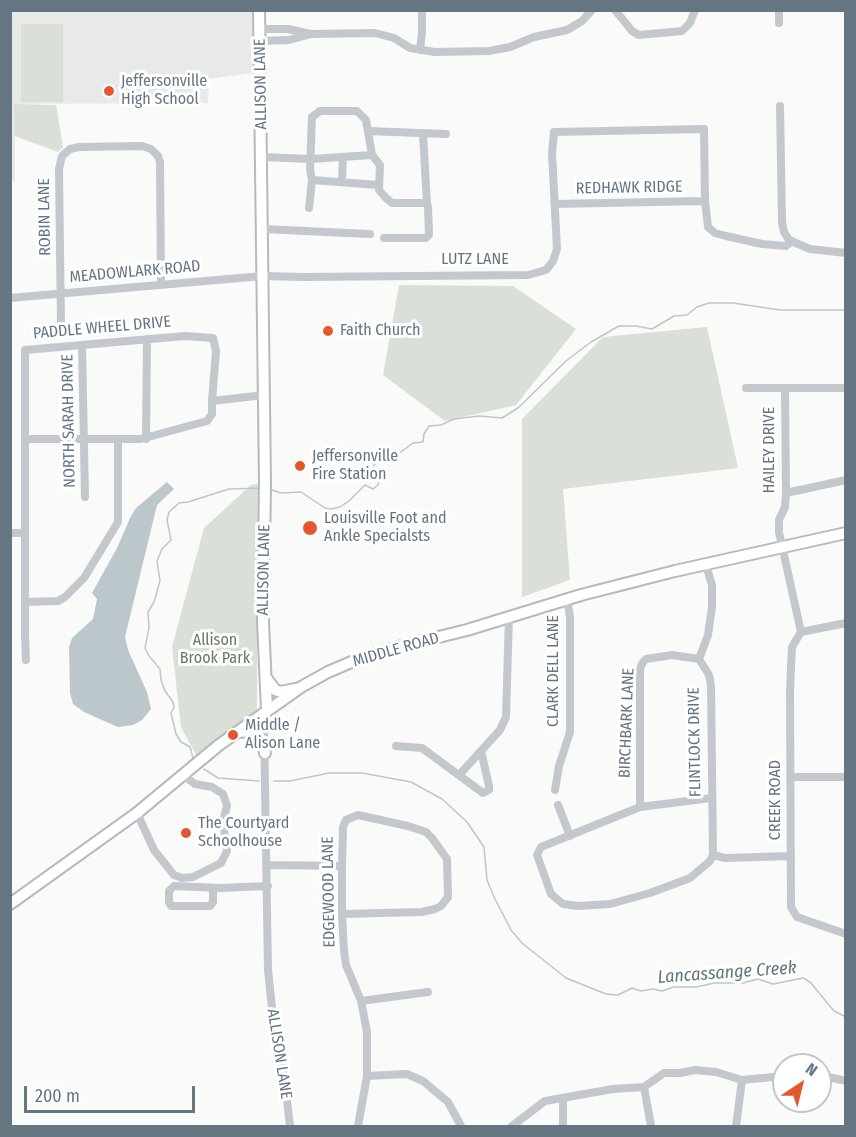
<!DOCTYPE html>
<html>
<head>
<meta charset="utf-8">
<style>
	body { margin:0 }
	#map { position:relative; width:856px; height:1137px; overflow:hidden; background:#fafaf8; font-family:"Fira Sans Condensed",sans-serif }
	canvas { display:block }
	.frame { position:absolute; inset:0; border:12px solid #657683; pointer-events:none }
	.north { position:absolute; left:772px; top:1053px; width:60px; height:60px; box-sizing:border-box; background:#fff; border:2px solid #c1c8cd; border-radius:50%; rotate:35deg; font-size:16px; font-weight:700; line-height:24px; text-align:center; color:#657683 }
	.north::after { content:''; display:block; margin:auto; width:21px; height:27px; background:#e4572e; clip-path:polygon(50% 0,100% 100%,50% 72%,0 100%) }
	.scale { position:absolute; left:24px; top:1086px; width:171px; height:27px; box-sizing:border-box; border:3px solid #657683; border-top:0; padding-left:8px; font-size:18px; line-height:21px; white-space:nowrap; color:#657683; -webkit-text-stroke:4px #fff; paint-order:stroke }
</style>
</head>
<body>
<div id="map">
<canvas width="856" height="1137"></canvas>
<div class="frame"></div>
<div class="north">N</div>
<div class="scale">200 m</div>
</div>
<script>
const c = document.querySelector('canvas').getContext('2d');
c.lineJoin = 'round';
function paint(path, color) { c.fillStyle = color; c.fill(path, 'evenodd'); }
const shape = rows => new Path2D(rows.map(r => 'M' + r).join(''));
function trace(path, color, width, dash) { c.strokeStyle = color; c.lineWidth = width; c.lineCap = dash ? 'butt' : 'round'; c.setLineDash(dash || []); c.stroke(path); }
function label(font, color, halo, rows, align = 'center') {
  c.font = font + ' "Fira Sans Condensed",sans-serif'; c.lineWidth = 6; c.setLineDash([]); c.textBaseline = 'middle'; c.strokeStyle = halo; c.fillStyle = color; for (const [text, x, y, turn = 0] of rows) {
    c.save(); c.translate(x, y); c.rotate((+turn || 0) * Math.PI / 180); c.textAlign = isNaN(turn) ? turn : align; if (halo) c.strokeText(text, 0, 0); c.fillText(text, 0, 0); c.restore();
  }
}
paint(shape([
	[10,11,259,11,260,72,209,79,208,103,15,104,15,181,11,181]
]), '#e8e9e9');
paint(shape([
	[21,24,63,24,63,102,21,102],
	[14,104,56,105,63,147,58,152,15,136],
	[399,285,513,286,576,329,516,405,445,421,383,375],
	[707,327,738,468,563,489,570,580,522,597,522,419,603,337],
	[258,484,257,711,200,762,181,727,172,647,204,528,251,485]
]), '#dadfd7');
paint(shape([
	[167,482,174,489,157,505,125,637,128,650,147,692,151,709,142,720,133,725,118,727,84,712,73,704,70,693,69,647,72,638,93,619,97,599,92,593,117,548,131,516,136,508]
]), '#bbc7cb');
trace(shape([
	[269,489,281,493,301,492,325,508,331,509,340,507,349,501,365,485,373,489,378,485,379,481,372,472,374,465,383,458,398,454,413,443,423,442,424,434,429,426,441,425,454,419,479,416,502,418,518,408,566,361,591,342,619,326,636,326,652,329,674,316,687,315,697,307,709,303,733,303,780,310,846,310],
	[193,758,190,747,181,742,176,734,171,713,174,707,173,702,165,691,161,680,160,669,149,656,145,648,149,628,148,612,154,602,160,581,157,561,162,549,171,540,167,520,169,512,179,503,188,502,229,489,262,488],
	[204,769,218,778,259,781],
	[274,781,290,781,329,773,362,773,411,782,442,799,467,822,484,847,487,880,495,899,511,930,522,943,566,978,606,994,618,995,632,988,641,991,653,989,662,991,674,987,696,987,715,983,743,983,758,979,773,984,803,978,810,982,834,1011,846,1017]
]), '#bbc7cb', 1.5);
const major = shape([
	[259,10,265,483,263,622,267,710],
	[267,679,275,690,281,692,295,689],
	[238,732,252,731,259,736,263,742,265,753],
	[10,904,137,813,219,745,301,687,328,672,356,660,398,647,467,630,581,595,675,571,846,533]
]);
trace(major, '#b5babe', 14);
trace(shape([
	[615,10,632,31,639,35,682,31,690,23,695,10],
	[779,10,779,23],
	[260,29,288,29,311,34,375,33,394,38,410,48,435,52,489,51,510,47,534,37,567,30,582,21,592,10],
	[260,41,289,40,311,34],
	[420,50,422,33,422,10],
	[780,106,782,222,784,232,789,240,810,249,846,253],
	[368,131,446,134],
	[423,134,427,203],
	[263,157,311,159,372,155],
	[312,180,378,185],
	[342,182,343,157],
	[555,204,705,201],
	[309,208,312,180,310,169,312,117,320,111,357,111,366,120,372,155,380,165,379,190,385,197,392,203,427,203,428,207,429,235,426,238,384,238],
	[263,229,370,234],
	[10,298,263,276,304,277,528,275,546,270,553,261,557,249,552,153,554,132,704,129,705,201,708,227,715,233,726,236,762,244,786,246,792,241],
	[61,328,59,169,62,156,70,149,79,147,142,146,151,149,158,156,160,162,161,284],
	[82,345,85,497],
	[746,388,846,388],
	[785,389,786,493,785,507,779,520,779,532,801,632],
	[25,439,141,439,207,421,212,414,212,401,264,395],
	[146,439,147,339],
	[786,493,846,480],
	[10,533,24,533],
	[706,565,712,585,712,607,708,635,699,659,709,675,711,685,713,855,710,861,690,878,650,893,610,904,578,906,563,904,551,894,537,855,541,847,640,807,711,798],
	[25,602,58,601,65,597,84,578,118,522,118,439],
	[801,632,792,647,790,691,791,907,797,917,846,934],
	[801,632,846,623],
	[26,660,25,634,25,350,185,336,213,338,216,351,212,401],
	[267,710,264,725,268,970,274,1027,284,1075,290,1126],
	[396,746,422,748,483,793,489,790,489,786,481,751],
	[460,774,500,730,506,717,509,616],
	[791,777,846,777],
	[555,790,559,766,570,732,570,617,567,599],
	[558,805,570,836],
	[640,807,640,669,643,662,646,659,672,655,699,659],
	[137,813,154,850,174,875,182,878,193,877,221,863,227,851,223,821,227,806,223,794,212,787,195,784,183,775],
	[713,855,725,858,791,856],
	[267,865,342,866],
	[213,888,213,902,210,906,171,906,169,902,169,891,174,886,221,888,268,886],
	[342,914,422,912,435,909,441,906,448,897,447,859,432,838,426,832,408,826,358,815,346,820,343,827,342,866,342,914,344,951,346,965,361,1001,367,1032,367,1076,358,1126],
	[361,1001,428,992],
	[820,1075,846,1081],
	[367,1076,407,1074,423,1081,448,1102,461,1126],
	[644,1087,651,1126],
	[563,1098,563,1126],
	[512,1126,545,1101,613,1089,644,1087,664,1073,680,1073,695,1070,716,1072,742,1080,784,1076],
	[736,1126,742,1080]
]), '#c3c8cc', 8);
trace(major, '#fff', 10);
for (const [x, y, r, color] of [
	[109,91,6,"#e4572e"],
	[328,331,6,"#e4572e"],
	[300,466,6,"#e4572e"],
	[310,528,8,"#e4572e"],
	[233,735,6,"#e4572e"],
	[186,833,6,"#e4572e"]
]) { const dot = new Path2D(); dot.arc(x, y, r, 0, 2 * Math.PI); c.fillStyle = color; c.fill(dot); trace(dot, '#fff', 2); }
label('16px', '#657683', '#fff', [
	["Jeffersonville",121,82],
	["High School",121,100],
	["Faith Church",340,331],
	["Jeffersonville",312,457],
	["Fire Station",312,475],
	["Louisville Foot and",324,519],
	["Ankle Specialsts",324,537],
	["Middle /",245,726],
	["Alison Lane",245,744],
	["The Courtyard",198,824],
	["Schoolhouse",198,842]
], 'left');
label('16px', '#657683', '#fff', [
	["ALLISON LANE",261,84,-91],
	["REDHAWK RIDGE",629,188,-1],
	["ROBIN LANE",45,217,-91],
	["LUTZ LANE",475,260],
	["MEADOWLARK ROAD",135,272,-5],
	["PADDLE WHEEL DRIVE",102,328,-5],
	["NORTH SARAH DRIVE",69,421,-91],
	["HAILEY DRIVE",770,450,-90],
	["ALLISON LANE",264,570,-89],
	["MIDDLE ROAD",396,650,-16],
	["CLARK DELL LANE",554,671,-90],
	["BIRCHBARK LANE",627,723,-88],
	["FLINTLOCK DRIVE",695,742,-91],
	["CREEK ROAD",776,800,-90],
	["EDGEWOOD LANE",329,892,-91],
	["ALLISON LANE",279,1054,81]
]);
label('16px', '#687a64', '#fff', [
	["Allison",215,641],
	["Brook Park",215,659]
]);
label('italic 18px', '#60757c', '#fff', [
	["Lancassange Creek",727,973,-4]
]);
</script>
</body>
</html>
